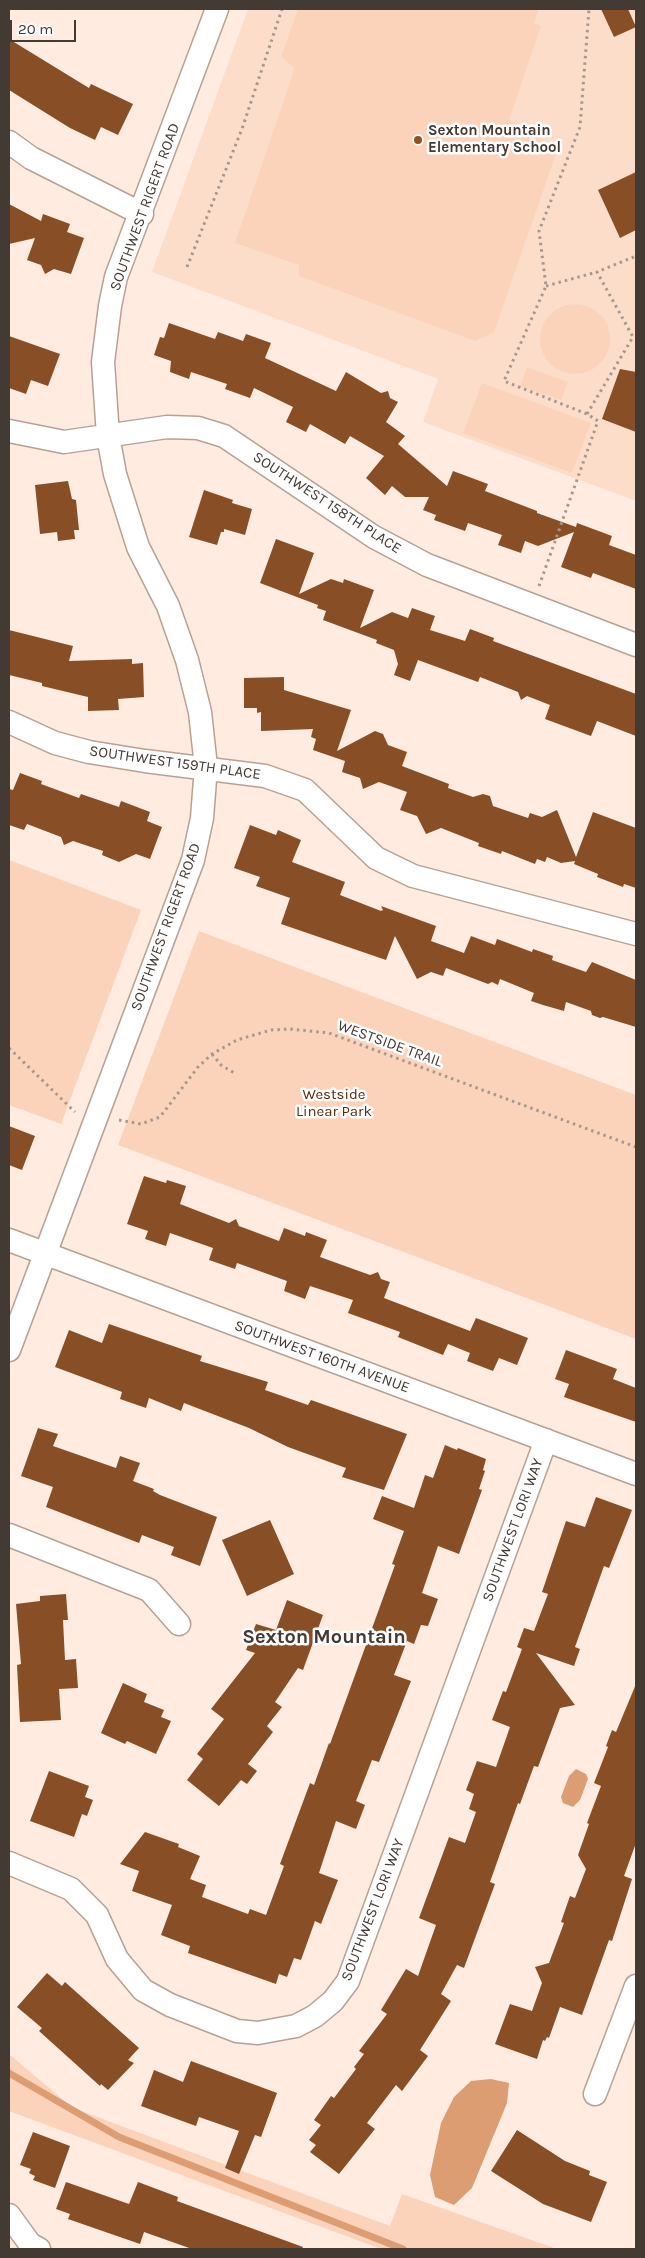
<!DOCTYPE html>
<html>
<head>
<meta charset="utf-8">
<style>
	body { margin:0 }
	#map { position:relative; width:645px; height:2258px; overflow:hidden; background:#ffebe0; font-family:Karla,sans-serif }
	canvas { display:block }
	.frame { position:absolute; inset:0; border:10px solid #433a34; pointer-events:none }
	.scale { position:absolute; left:10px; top:20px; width:66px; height:22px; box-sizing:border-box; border:2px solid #433a34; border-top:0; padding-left:6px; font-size:15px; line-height:18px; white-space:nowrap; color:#433a34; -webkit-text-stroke:4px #fdfdfd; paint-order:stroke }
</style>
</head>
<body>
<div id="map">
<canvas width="645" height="2258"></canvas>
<div class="frame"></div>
<div class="scale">20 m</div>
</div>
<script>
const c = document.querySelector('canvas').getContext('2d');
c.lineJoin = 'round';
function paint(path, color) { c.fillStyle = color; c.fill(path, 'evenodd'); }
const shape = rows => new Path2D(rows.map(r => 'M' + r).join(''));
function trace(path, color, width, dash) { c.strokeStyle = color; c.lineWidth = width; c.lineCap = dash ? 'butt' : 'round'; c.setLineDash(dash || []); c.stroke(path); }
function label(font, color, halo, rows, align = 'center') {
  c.font = font + ' Karla,sans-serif'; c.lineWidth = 5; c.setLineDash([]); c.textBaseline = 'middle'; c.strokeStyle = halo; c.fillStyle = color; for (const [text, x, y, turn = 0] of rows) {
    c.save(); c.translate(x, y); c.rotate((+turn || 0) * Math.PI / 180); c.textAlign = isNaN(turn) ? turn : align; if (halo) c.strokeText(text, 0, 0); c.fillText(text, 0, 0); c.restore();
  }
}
paint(shape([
	[248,9,636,9,636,501,423,422,438,379,152,272]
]), '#fcddca');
paint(shape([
	[298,9,539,9,534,23,541,26,509,120,525,127,557,151,494,332,475,341,299,276,299,265,235,243,295,68,281,57],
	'540 339a35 35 0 1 1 70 0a35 35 0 1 1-70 0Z',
	[527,367,568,382,561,400,520,386],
	[482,383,591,423,572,473,463,433],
	[9,860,141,910,61,1124,9,1105],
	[199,931,636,1095,636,1339,118,1145],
	[9,2054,73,2108,390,2226,402,2194,557,2249,381,2249,9,2111]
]), '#fbd3ba');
paint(shape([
	[576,1769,586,1774,588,1779,580,1800,573,1807,563,1803,561,1797,569,1776],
	[491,2079,509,2083,507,2103,472,2188,454,2205,435,2197,430,2175,441,2123,454,2097,471,2081]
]), '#dd9d73');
trace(shape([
	[9,2073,119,2137,403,2249]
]), '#dd9d73', 7);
paint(shape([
	[601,9,628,9,636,27,614,37],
	[9,39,89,88,91,84,133,104,118,135,101,127,95,140,70,128,9,90],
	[636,172,636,230,620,238,598,190],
	[9,204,41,221,43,214,70,224,67,232,84,238,71,274,54,269,45,274,41,265,27,260,35,238,9,244],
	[169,323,215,339,218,332,243,341,246,334,271,343,265,358,336,391,346,372,381,393,388,391,390,398,398,402,386,422,405,436,398,444,447,486,453,471,488,484,485,491,537,511,537,513,576,527,577,523,612,536,609,545,636,555,636,589,593,573,591,578,561,567,574,532,538,546,525,541,521,553,498,545,502,535,468,523,465,531,434,520,436,515,423,510,429,497,405,497,392,486,385,495,366,478,384,456,350,436,345,444,310,424,306,432,286,422,293,407,254,388,250,398,225,389,227,384,191,372,189,379,170,372,171,361,154,355,160,337,164,338],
	[9,336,60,354,48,386,31,380,26,394,9,388],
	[620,369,636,372,636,432,602,419],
	[68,481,72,499,76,500,79,530,74,530,75,539,58,541,57,532,40,534,35,485],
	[204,490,233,500,232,503,252,509,245,535,224,529,224,532,221,532,217,545,189,537],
	[276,539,314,553,299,594,331,579,343,583,344,579,374,590,360,628,392,612,408,618,412,608,435,616,430,630,465,641,470,629,494,638,493,641,636,694,636,736,597,721,591,736,545,719,550,705,527,696,521,700,518,692,480,677,478,682,418,660,410,681,394,675,398,664,394,650,376,643,377,640,323,620,326,611,317,608,318,605,260,583],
	[9,630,73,646,69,661,132,659,132,664,143,663,144,697,118,699,119,710,88,711,88,697,42,686,42,683,9,675],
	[284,677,284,690,351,710,337,751,375,731,383,734,388,745,407,752,402,766,449,784,448,788,473,797,483,794,490,796,493,806,528,818,530,813,542,817,557,810,576,857,593,812,636,828,636,888,624,884,623,887,597,877,598,874,574,864,575,861,561,863,547,857,545,862,537,859,535,864,502,851,501,854,478,846,479,843,441,828,426,834,417,816,400,810,407,792,379,782,363,789,360,778,342,772,345,761,313,750,316,739,311,737,313,729,261,731,261,712,257,713,257,708,244,708,244,678],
	[20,773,42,781,41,784,79,798,81,794,119,807,121,801,150,812,147,821,162,827,150,859,136,854,119,862,102,855,103,851,73,841,64,845,61,837,27,824,24,830,9,825,9,789,13,790],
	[250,825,276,835,278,830,301,840,292,862,345,882,340,895,381,911,383,910,381,906,436,926,431,941,464,953,471,936,495,945,497,939,532,952,533,949,553,956,552,960,586,972,592,962,636,980,636,1027,603,1017,600,1018,592,1015,591,1011,566,1002,564,1011,543,1005,531,1001,534,993,500,979,498,985,492,982,488,984,446,968,443,976,431,972,417,979,395,936,386,960,281,924,290,898,256,886,260,877,234,868],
	[9,1126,35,1136,22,1170,9,1165],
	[144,1176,166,1183,167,1180,186,1186,180,1204,229,1223,236,1219,239,1226,279,1241,284,1228,305,1236,306,1232,327,1240,320,1257,370,1275,378,1272,381,1279,390,1282,384,1298,470,1331,476,1318,528,1338,517,1365,499,1358,493,1371,467,1361,470,1353,448,1344,443,1355,398,1337,400,1332,348,1313,353,1300,310,1286,305,1299,284,1291,287,1281,237,1263,235,1269,209,1260,213,1248,170,1233,166,1246,145,1239,148,1231,127,1224],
	[109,1324,202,1356,200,1361,268,1382,265,1390,308,1405,311,1400,407,1434,384,1490,342,1477,346,1468,288,1447,249,1428,184,1403,181,1411,149,1398,146,1408,120,1399,122,1392,55,1367,69,1330,102,1343],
	[566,1350,617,1369,613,1379,636,1388,636,1422,564,1397,569,1384,555,1379],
	[38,1428,58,1434,53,1446,116,1468,120,1456,140,1463,133,1481,154,1489,153,1491,160,1495,217,1517,200,1566,171,1555,174,1547,142,1535,139,1543,46,1507,53,1487,21,1476],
	[445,1445,457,1450,458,1448,486,1459,483,1470,485,1471,479,1489,482,1490,459,1554,438,1546,422,1593,438,1599,428,1626,421,1625,414,1644,407,1641,394,1675,411,1681,379,1762,372,1760,356,1801,365,1805,356,1829,336,1821,319,1873,338,1880,321,1924,315,1921,301,1960,294,1958,287,1977,279,1974,276,1984,188,1953,190,1946,161,1935,172,1905,132,1891,139,1871,120,1864,145,1832,179,1844,178,1847,200,1856,190,1879,206,1885,202,1897,248,1914,250,1909,266,1915,284,1866,280,1864,310,1783,314,1785,329,1743,330,1744,395,1565,392,1564,404,1531,373,1519,382,1496,414,1508,425,1475,433,1478],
	[596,1497,632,1510,609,1568,604,1566,575,1647,580,1649,574,1666,536,1653,575,1705,560,1708,538,1767,534,1766,520,1804,518,1803,490,1882,495,1884,464,1968,457,1965,441,1994,451,2001,420,2050,428,2056,402,2091,396,2085,367,2123,375,2129,339,2174,310,2152,316,2145,309,2140,321,2125,314,2120,331,2096,334,2098,356,2069,354,2067,364,2054,359,2051,387,2014,381,2010,406,1969,418,1976,436,1925,419,1918,449,1837,465,1843,476,1812,469,1809,474,1794,466,1790,477,1761,496,1767,510,1727,492,1720,503,1691,506,1692,522,1649,517,1647,524,1628,534,1631,548,1594,542,1592,566,1521,585,1527],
	[270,1520,294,1574,247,1596,222,1540],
	[66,1594,68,1620,63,1620,65,1660,76,1659,78,1688,59,1689,61,1720,20,1722,17,1665,21,1664,16,1604,40,1601,40,1596],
	[287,1600,323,1615,303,1670,298,1668,275,1702,282,1707,267,1726,273,1732,248,1764,257,1771,247,1784,241,1780,219,1806,187,1780,203,1759,197,1754,224,1719,211,1709,255,1653,246,1650,256,1624,276,1630],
	[123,1683,147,1694,144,1702,164,1710,161,1717,171,1721,156,1754,127,1741,125,1744,101,1733],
	[636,1684,636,1843,624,1876,632,1879,612,1941,609,1940,582,2015,560,2007,549,2038,547,2037,545,2041,543,2040,537,2059,495,2044,510,2004,532,2011,542,1983,535,1967,549,1963,564,1923,561,1922,570,1896,575,1898,586,1869,578,1855,589,1824,587,1823,601,1786,594,1783,608,1747,606,1746,612,1730,616,1732],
	[49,1771,89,1786,85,1797,93,1800,87,1816,82,1814,74,1837,30,1821],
	[47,1973,62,1986,65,1982,139,2048,128,2060,134,2063,108,2090,101,2084,100,2086,39,2031,42,2028,17,2007],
	[191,2061,277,2093,261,2137,255,2135,239,2174,225,2168,239,2131,199,2117,196,2126,141,2106,154,2070,183,2082],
	[517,2130,565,2161,590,2171,589,2175,607,2182,591,2222,543,2204,491,2171],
	[33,2132,70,2146,55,2188,33,2180,35,2176,29,2173,31,2169,20,2165],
	[66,2182,129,2204,138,2182,178,2197,177,2201,303,2247,302,2249,192,2249,144,2232,140,2244,68,2219,70,2214,56,2209]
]), '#884e25');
const street = shape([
	[9,142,31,158,142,214],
	[9,431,64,442,167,427,198,428,224,436,374,537,427,565,636,645],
	[9,722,55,743,89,752,145,761,265,776,305,790,376,858,413,876,636,934],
	[9,1240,636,1474],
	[9,1350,193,860,202,818,206,767,200,712,187,660,168,606,138,547,115,474,108,436,103,362,110,306,116,277,217,9],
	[9,1535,149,1590,179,1624],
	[9,1863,71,1889,97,1915,117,1959,143,1990,170,2005,237,2031,258,2033,296,2026,315,2016,333,2001,348,1981,546,1440],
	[595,2094,636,1986],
	[9,2215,30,2244,39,2249]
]);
trace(street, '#b7a193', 25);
trace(shape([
	[187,267,242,129,282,9],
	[546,286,597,272],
	[587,414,633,337,597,272,636,256],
	[539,586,598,421,587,414,504,381,546,286,539,231,580,127,589,9],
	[9,1048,75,1112],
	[212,1054,221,1065,236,1074],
	[119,1120,141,1124,160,1117,198,1067,212,1054,237,1040,271,1030,290,1029,329,1033,636,1147]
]), '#a7988f', 3, [2.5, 4]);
trace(street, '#fff', 22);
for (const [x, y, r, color] of [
	[418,140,5,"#92511e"]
]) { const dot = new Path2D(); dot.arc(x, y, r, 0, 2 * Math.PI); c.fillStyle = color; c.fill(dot); trace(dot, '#fdfdfd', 2); }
label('bold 15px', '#433a34', '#fdfdfd', [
	["Sexton Mountain",428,131],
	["Elementary School",428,148]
], 'left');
label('15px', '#433a34', '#fdfdfd', [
	["SOUTHWEST RIGERT ROAD",145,207,-70],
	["SOUTHWEST 158TH PLACE",327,503,33],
	["SOUTHWEST 159TH PLACE",175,763,8],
	["SOUTHWEST RIGERT ROAD",166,927,-70],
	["WESTSIDE TRAIL",390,1044,20],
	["SOUTHWEST 160TH AVENUE",322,1357,20],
	["SOUTHWEST LORI WAY",513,1530,-70],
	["SOUTHWEST LORI WAY",373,1910,-69]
]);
label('15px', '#582e0e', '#fdfdfd', [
	["Westside",334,1095],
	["Linear Park",334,1112]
]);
label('bold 20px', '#433a34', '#fdfdfd', [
	["Sexton Mountain",324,1637]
]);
</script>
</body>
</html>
